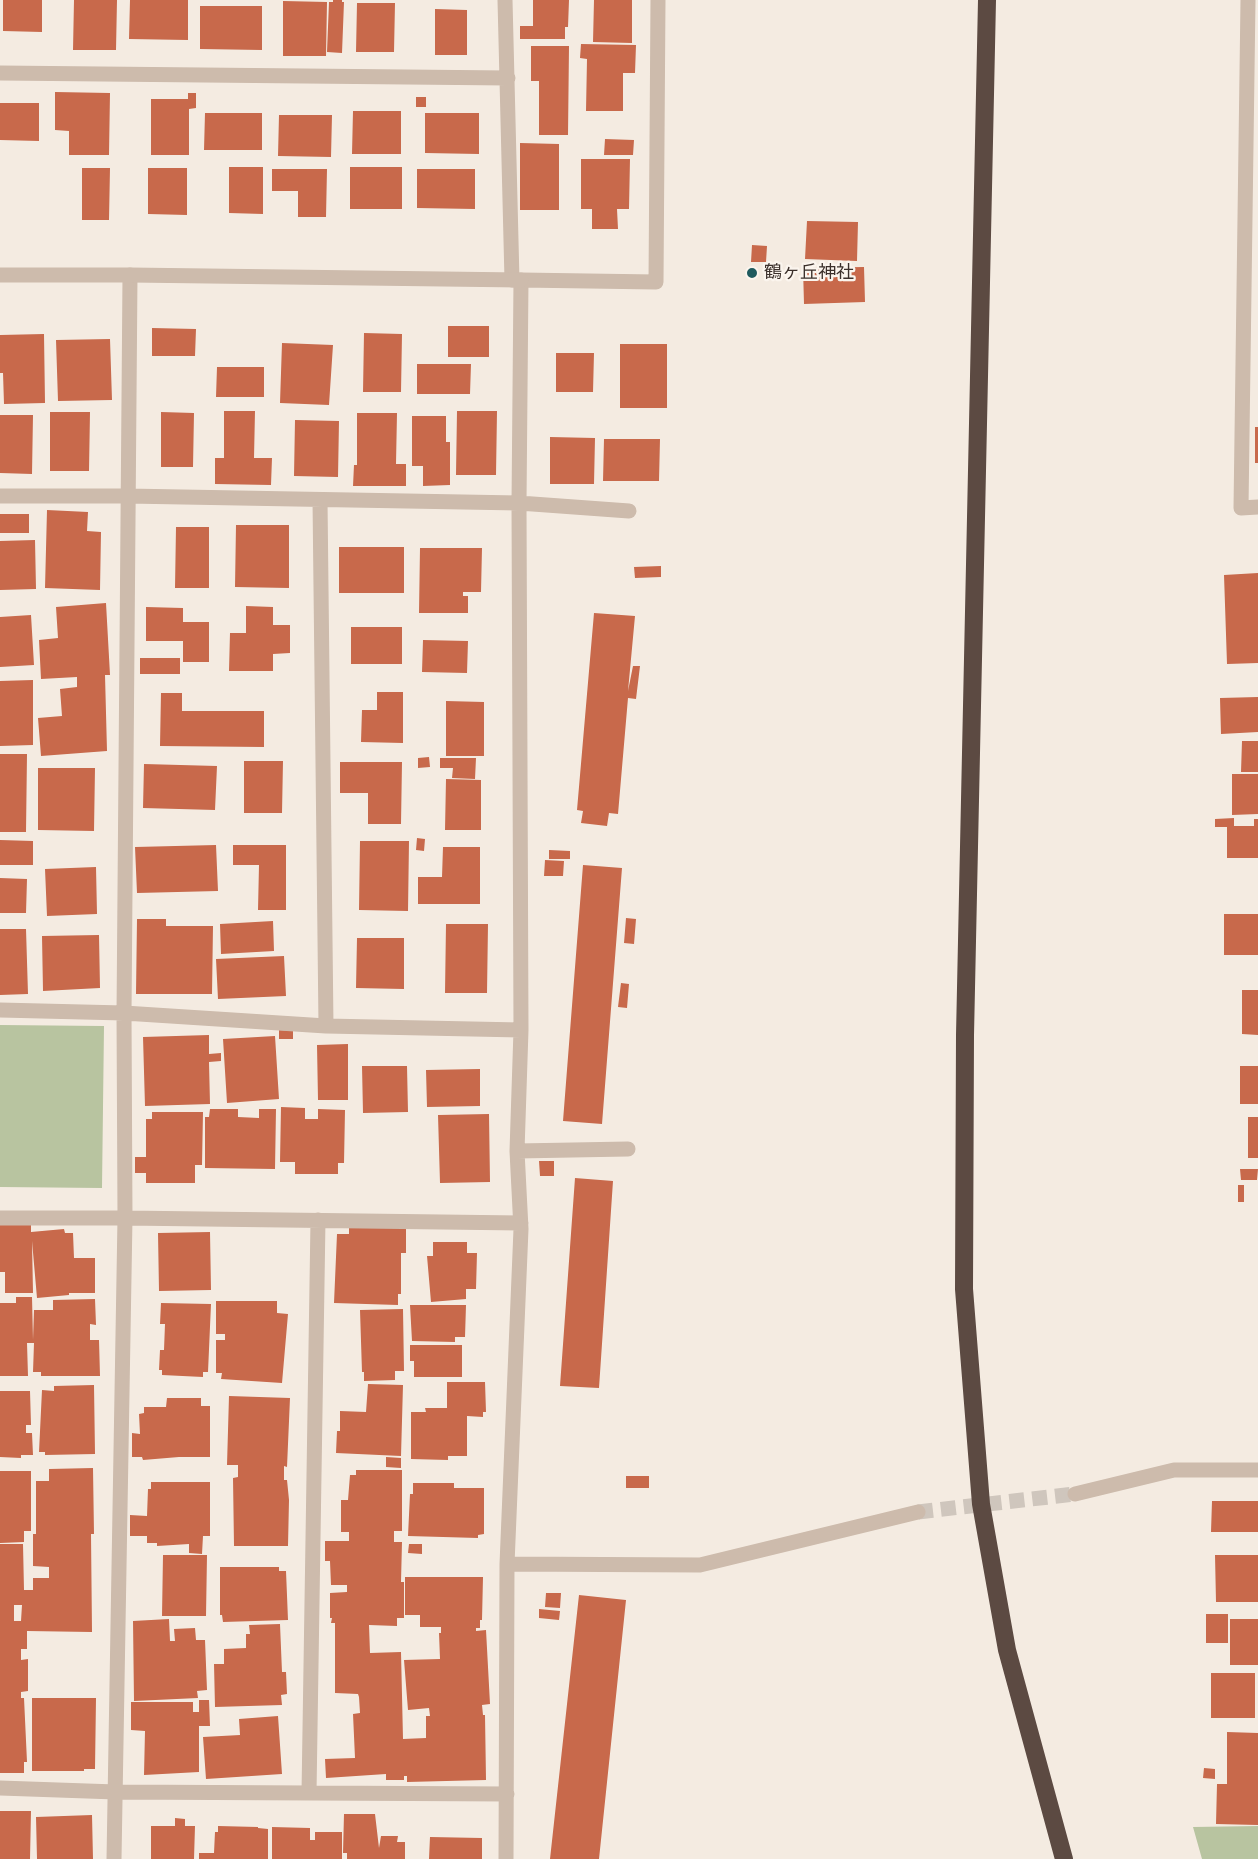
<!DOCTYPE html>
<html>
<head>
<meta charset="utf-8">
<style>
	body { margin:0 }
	canvas { display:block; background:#f4ebe1 }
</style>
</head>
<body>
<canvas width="1258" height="1859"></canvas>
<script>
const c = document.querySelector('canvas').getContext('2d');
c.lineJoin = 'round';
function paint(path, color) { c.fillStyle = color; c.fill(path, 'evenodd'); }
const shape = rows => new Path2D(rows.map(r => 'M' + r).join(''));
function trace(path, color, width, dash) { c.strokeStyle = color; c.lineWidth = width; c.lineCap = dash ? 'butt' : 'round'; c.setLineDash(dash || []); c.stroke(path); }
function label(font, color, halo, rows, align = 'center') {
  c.font = font + ' Rubik,"Noto Sans JP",sans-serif'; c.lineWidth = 4.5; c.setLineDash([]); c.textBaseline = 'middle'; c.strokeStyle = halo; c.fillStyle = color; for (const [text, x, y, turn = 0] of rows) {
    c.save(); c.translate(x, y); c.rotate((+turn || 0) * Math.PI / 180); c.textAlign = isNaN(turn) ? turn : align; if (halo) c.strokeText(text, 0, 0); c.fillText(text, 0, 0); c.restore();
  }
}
paint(shape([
	[0,1025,104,1026,102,1188,0,1187],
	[1258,1826,1258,1859,1202,1859,1193,1827]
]), '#b8c4a0');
paint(shape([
	[3,0,42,0,42,32,3,31],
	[74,0,117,0,116,50,73,50],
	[130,0,188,0,188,40,129,39],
	[333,0,342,0,342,2,344,2,342,53,327,52,329,2,333,2],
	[533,0,569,0,568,27,565,27,565,39,520,39,520,26,533,26],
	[594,0,632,0,632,43,593,42],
	[283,1,327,2,326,56,283,56],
	[357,3,395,3,394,52,356,52],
	[200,6,262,6,262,50,200,49],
	[435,9,467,10,467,55,435,55],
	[581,44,636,45,635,73,623,73,623,111,586,111,587,59,580,58],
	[531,46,569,46,568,135,539,135,539,81,531,81],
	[55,92,110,93,109,155,69,155,69,131,55,130],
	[188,93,196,93,196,108,189,109,189,155,151,155,151,99,188,99],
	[416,97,426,97,426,107,416,107],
	[0,103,39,103,39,141,0,140],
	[353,111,401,111,401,154,352,154],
	[205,113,262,113,262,150,204,150],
	[425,113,479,113,479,154,425,153],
	[279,115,332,115,331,157,278,156],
	[605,139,634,140,633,155,604,155],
	[520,143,559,144,559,210,520,210],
	[581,159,630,159,629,209,617,209,618,229,592,229,592,209,581,209],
	[229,167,263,167,263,214,229,213],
	[350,167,402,167,402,209,350,209],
	[82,168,110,168,109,220,82,220],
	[148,168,187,168,187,215,148,214],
	[272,169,327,169,326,217,298,217,298,191,272,191],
	[417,169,475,169,475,209,417,208],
	[807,221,858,222,857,261,805,259],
	[752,245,767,246,766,262,751,262],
	[864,267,865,302,804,304,803,268],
	[448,326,489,326,489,357,448,357],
	[152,328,196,329,195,356,152,356],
	[364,333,402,334,401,392,363,392],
	[44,334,45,403,4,404,3,373,0,373,0,335],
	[110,339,112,400,58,401,56,340],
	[282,343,333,345,329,405,280,403],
	[620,344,667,344,667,408,620,408],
	[556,353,594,353,593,392,556,392],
	[417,364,471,364,470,394,417,394],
	[217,367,264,367,264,397,216,397],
	[224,411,255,411,254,458,272,458,271,485,215,484,215,458,224,458],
	[457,411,497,411,496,475,456,475],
	[50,412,90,412,89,471,50,471],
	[161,412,194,413,193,467,161,467],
	[357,413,397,413,396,464,406,464,406,486,353,486,354,465,357,465],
	[0,415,33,415,32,474,0,473],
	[412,416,446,416,446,442,450,442,450,485,423,486,423,466,412,466],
	[295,420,339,421,338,477,294,476],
	[1255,427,1258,427,1258,463,1255,463],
	[550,437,595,438,594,484,550,484],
	[604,439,660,439,659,481,603,481],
	[47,510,88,512,87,531,101,532,100,590,45,588],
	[0,514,29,514,29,533,0,533],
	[236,525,289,525,289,588,235,587],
	[176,527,209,527,209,588,175,588],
	[35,540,36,589,0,590,0,541],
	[339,547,404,547,404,593,339,593],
	[420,548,482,548,481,592,463,592,463,596,468,596,468,613,419,613],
	[661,566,661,577,635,578,634,567],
	[1258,573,1258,663,1227,664,1224,575],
	[106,603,110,675,105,675,107,751,41,756,38,718,62,716,60,689,77,687,77,677,41,679,39,640,58,638,56,607],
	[246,606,273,607,273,625,290,625,290,653,273,654,273,671,229,671,230,633,246,633],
	[146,607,183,608,183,622,209,622,209,662,183,662,183,641,146,641],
	[594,613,635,616,628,691,633,666,640,666,636,699,628,698,618,814,609,813,607,826,581,823,583,811,577,810],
	[31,615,34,665,0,667,0,617],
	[351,627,402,627,402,664,351,664],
	[423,640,468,641,467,673,422,672],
	[140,658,180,658,180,674,140,674],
	[33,680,33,745,0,746,0,681],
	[377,692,403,692,403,743,361,742,362,710,377,710],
	[161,693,182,693,182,711,264,711,264,747,160,746],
	[1258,697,1258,732,1221,734,1220,698],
	[446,701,484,702,484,756,446,756],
	[1242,741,1258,741,1258,772,1241,772],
	[0,754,27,754,26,832,0,832],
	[429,757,430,767,418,768,418,758],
	[440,758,476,758,475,779,452,778,453,768,440,768],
	[244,761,283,761,282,813,244,813],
	[340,762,402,762,401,824,368,824,368,793,340,793],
	[144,764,217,766,215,810,143,808],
	[38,768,95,768,94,831,38,830],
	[1232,774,1258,774,1258,814,1232,815],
	[446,779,481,780,481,830,445,830],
	[1234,818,1234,826,1254,826,1254,819,1258,819,1258,858,1227,858,1227,827,1215,827,1215,819],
	[417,838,425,839,424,851,416,850],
	[0,840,33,841,33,865,0,865],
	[360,841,409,841,408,911,359,910],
	[216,845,218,891,137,893,135,847],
	[233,845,286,845,286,910,258,910,259,865,233,865],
	[443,847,480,847,480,904,418,904,418,877,442,877],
	[549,850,570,851,570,859,549,859],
	[545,860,564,861,563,876,544,876],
	[583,865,622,868,602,1124,563,1121],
	[96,867,97,914,47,916,45,869],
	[0,878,27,879,26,913,0,913],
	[1224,914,1258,914,1258,955,1224,955],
	[626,918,636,919,634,944,624,943],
	[137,919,166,919,166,926,213,926,212,994,136,994],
	[273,921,274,951,221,954,220,924],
	[446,924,488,924,487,993,445,993],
	[0,929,26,929,28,994,0,995],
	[99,935,100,988,43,991,42,936],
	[357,938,404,938,404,989,356,988],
	[284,956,286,996,218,999,216,959],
	[621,983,629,984,627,1008,618,1007],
	[1242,990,1258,990,1258,1035,1242,1034],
	[279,1030,293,1031,293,1039,279,1039],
	[209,1035,209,1054,221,1053,221,1061,209,1062,210,1104,145,1106,143,1037],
	[275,1036,279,1099,227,1103,223,1039],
	[348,1044,348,1100,318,1100,317,1045],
	[362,1066,407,1066,408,1112,363,1113],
	[1240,1066,1258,1066,1258,1104,1240,1104],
	[480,1069,480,1106,427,1107,426,1070],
	[281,1107,305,1108,305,1119,318,1119,318,1109,345,1110,344,1163,338,1163,338,1174,295,1174,295,1162,280,1162],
	[210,1109,238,1109,238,1117,259,1118,259,1109,276,1109,275,1169,205,1168,205,1117,209,1117],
	[152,1112,203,1112,202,1165,195,1165,195,1183,146,1183,146,1173,135,1173,135,1157,146,1157,146,1119,152,1119],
	[489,1114,490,1182,440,1183,438,1115],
	[1248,1117,1258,1117,1258,1158,1248,1158],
	[539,1161,554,1161,554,1176,540,1176],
	[1240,1169,1258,1169,1257,1180,1241,1180],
	[575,1178,613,1181,599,1388,560,1386],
	[1238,1185,1244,1185,1244,1202,1238,1202],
	[406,1222,406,1253,401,1253,401,1294,398,1294,398,1305,334,1303,337,1234,349,1234,349,1223],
	[0,1224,31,1224,31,1232,64,1229,65,1233,73,1233,74,1258,95,1258,95,1293,69,1293,69,1295,37,1298,32,1241,33,1293,5,1293,5,1272,0,1272],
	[210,1232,211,1290,159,1291,158,1233],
	[433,1242,467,1242,467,1253,477,1253,476,1289,466,1289,466,1299,431,1302,427,1256,433,1256],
	[16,1297,32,1297,33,1340,34,1310,53,1310,53,1300,95,1299,96,1325,90,1324,90,1340,99,1340,100,1376,41,1376,41,1372,33,1372,34,1343,27,1343,28,1376,0,1376,0,1303,16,1303],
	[216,1301,277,1301,277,1313,288,1314,282,1383,221,1379,222,1373,216,1373,216,1340,225,1340,225,1334,216,1334],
	[161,1303,211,1304,208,1372,203,1372,203,1377,162,1375,162,1370,159,1370,160,1350,164,1350,165,1324,160,1324],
	[410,1305,466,1305,465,1337,455,1337,455,1342,412,1341],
	[403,1309,404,1371,395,1371,395,1380,364,1381,364,1372,362,1372,360,1310],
	[410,1345,462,1345,462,1377,414,1377,414,1361,410,1361],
	[447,1382,485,1382,486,1412,483,1412,483,1417,467,1416,467,1456,448,1456,448,1460,411,1459,411,1412,426,1412,425,1408,447,1408],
	[368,1384,403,1385,401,1456,336,1453,337,1431,340,1431,340,1411,366,1412],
	[94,1385,95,1454,45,1455,45,1452,39,1452,42,1390,54,1391,54,1386],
	[0,1391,30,1391,31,1425,26,1425,26,1433,32,1433,33,1455,21,1455,21,1458,0,1457],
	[229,1396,290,1398,287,1467,284,1466,284,1480,287,1480,289,1500,288,1546,234,1546,233,1478,238,1477,238,1465,227,1465],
	[167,1398,201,1398,201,1406,210,1406,210,1457,179,1457,143,1460,142,1457,132,1457,132,1433,140,1434,139,1414,144,1413,144,1407,166,1407],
	[386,1457,401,1458,401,1468,386,1467],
	[93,1468,94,1534,91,1534,92,1632,27,1631,27,1649,21,1649,21,1660,28,1659,28,1691,21,1692,21,1698,24,1698,27,1762,24,1762,24,1773,0,1773,0,1544,23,1544,24,1590,33,1590,33,1578,49,1578,49,1567,33,1566,33,1534,36,1534,36,1481,49,1481,49,1469],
	[14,1605,22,1605,21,1621,14,1621],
	[356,1470,402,1470,402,1531,394,1531,394,1542,402,1542,401,1582,404,1582,404,1618,397,1618,397,1626,369,1625,370,1653,401,1652,403,1739,426,1738,426,1716,430,1716,429,1708,408,1710,404,1660,440,1659,439,1633,441,1633,441,1627,420,1627,420,1615,405,1615,405,1577,483,1577,482,1620,480,1620,480,1628,476,1628,476,1631,486,1630,490,1704,482,1705,483,1715,485,1715,486,1780,407,1782,407,1776,404,1776,404,1780,386,1780,386,1774,326,1778,325,1759,355,1758,353,1714,360,1713,359,1697,358,1694,335,1693,335,1623,331,1623,332,1618,330,1618,330,1593,347,1592,347,1585,331,1585,330,1561,325,1561,325,1541,349,1541,349,1532,341,1532,341,1500,348,1500,350,1475,356,1475],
	[0,1471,31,1471,31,1531,24,1531,24,1542,0,1543],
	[626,1476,649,1476,649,1488,626,1488],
	[151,1482,210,1482,210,1536,203,1536,202,1554,189,1553,189,1544,157,1546,157,1543,147,1543,147,1536,130,1536,130,1515,147,1516,148,1489,151,1489],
	[413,1483,454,1483,454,1488,484,1488,484,1534,478,1535,478,1538,408,1536,410,1494,413,1494],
	[1212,1501,1258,1501,1258,1532,1211,1532],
	[409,1544,422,1544,422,1554,408,1553],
	[163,1555,207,1555,206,1616,162,1616],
	[1215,1555,1258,1555,1258,1602,1216,1602],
	[220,1567,279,1567,279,1571,286,1571,288,1620,223,1622,222,1615,220,1615],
	[546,1593,561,1593,560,1608,545,1607],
	[579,1595,626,1600,599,1859,550,1859],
	[539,1609,560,1611,559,1620,539,1618],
	[1206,1614,1228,1614,1228,1643,1206,1643],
	[169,1619,170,1641,175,1641,174,1629,195,1628,196,1640,205,1640,207,1690,197,1691,198,1698,134,1701,133,1621],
	[1230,1619,1258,1619,1258,1665,1230,1665],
	[280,1624,282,1672,286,1672,287,1694,281,1695,282,1705,215,1707,214,1664,224,1664,224,1649,246,1648,246,1634,250,1634,249,1625],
	[1211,1673,1255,1673,1255,1718,1211,1718],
	[32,1698,96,1698,95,1769,84,1769,84,1771,32,1771],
	[199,1700,209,1700,210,1726,199,1726,199,1772,144,1775,145,1731,131,1730,131,1702,193,1702,193,1712,199,1712],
	[278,1716,282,1774,206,1779,203,1737,240,1735,239,1719],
	[1227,1732,1258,1733,1258,1825,1216,1824,1217,1784,1227,1784],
	[1204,1768,1215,1769,1215,1779,1203,1778],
	[0,1811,31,1811,30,1859,0,1859],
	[344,1814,375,1814,379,1848,381,1836,398,1836,397,1842,405,1842,405,1859,347,1859,347,1853,343,1853],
	[92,1815,93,1859,37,1859,36,1817],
	[175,1818,185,1819,185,1826,195,1826,194,1859,151,1859,151,1826,175,1826],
	[218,1826,258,1827,258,1828,268,1829,268,1859,199,1859,199,1853,214,1853,215,1832,218,1832],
	[272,1827,310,1828,310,1840,315,1840,315,1832,342,1832,342,1859,272,1859],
	[430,1837,482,1838,482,1859,429,1859]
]), '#c8694b');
trace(shape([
	[918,1512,1075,1494]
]), '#cfc6bd', 15, [15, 8]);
trace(shape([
	[505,0,512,280],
	[1248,0,1241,508,1258,507],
	[0,73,508,78],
	[0,496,127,496,519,503,629,511],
	[320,500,326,1026],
	[0,1010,124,1013,326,1026,521,1030],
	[517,1151,628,1149],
	[0,1218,125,1218,521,1223],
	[1075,1494,1174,1470,1258,1470],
	[507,1564,700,1565,918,1512],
	[0,1788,116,1792,507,1794],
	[309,1793,318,1220],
	[114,1859,125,1218,124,1013,130,275],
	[506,1859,507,1564,521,1229,517,1151,521,1030,519,503,521,280,656,282,658,0]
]), '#cdbbac', 15);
trace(shape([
	[0,275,130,275,521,280]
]), '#cdbbac', 15);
trace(shape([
	[987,0,965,1035,964,1289,981,1504,1007,1650,1064,1859]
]), '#5c4a42', 18);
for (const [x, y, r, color] of [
	[752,273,6,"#1f5a5e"]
]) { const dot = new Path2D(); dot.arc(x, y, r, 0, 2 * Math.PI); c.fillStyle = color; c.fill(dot); trace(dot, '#fbf5ee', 2); }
label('18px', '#3b302b', '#fbf5ee', [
	["鶴ヶ丘神社",764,273]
], 'left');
</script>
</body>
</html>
